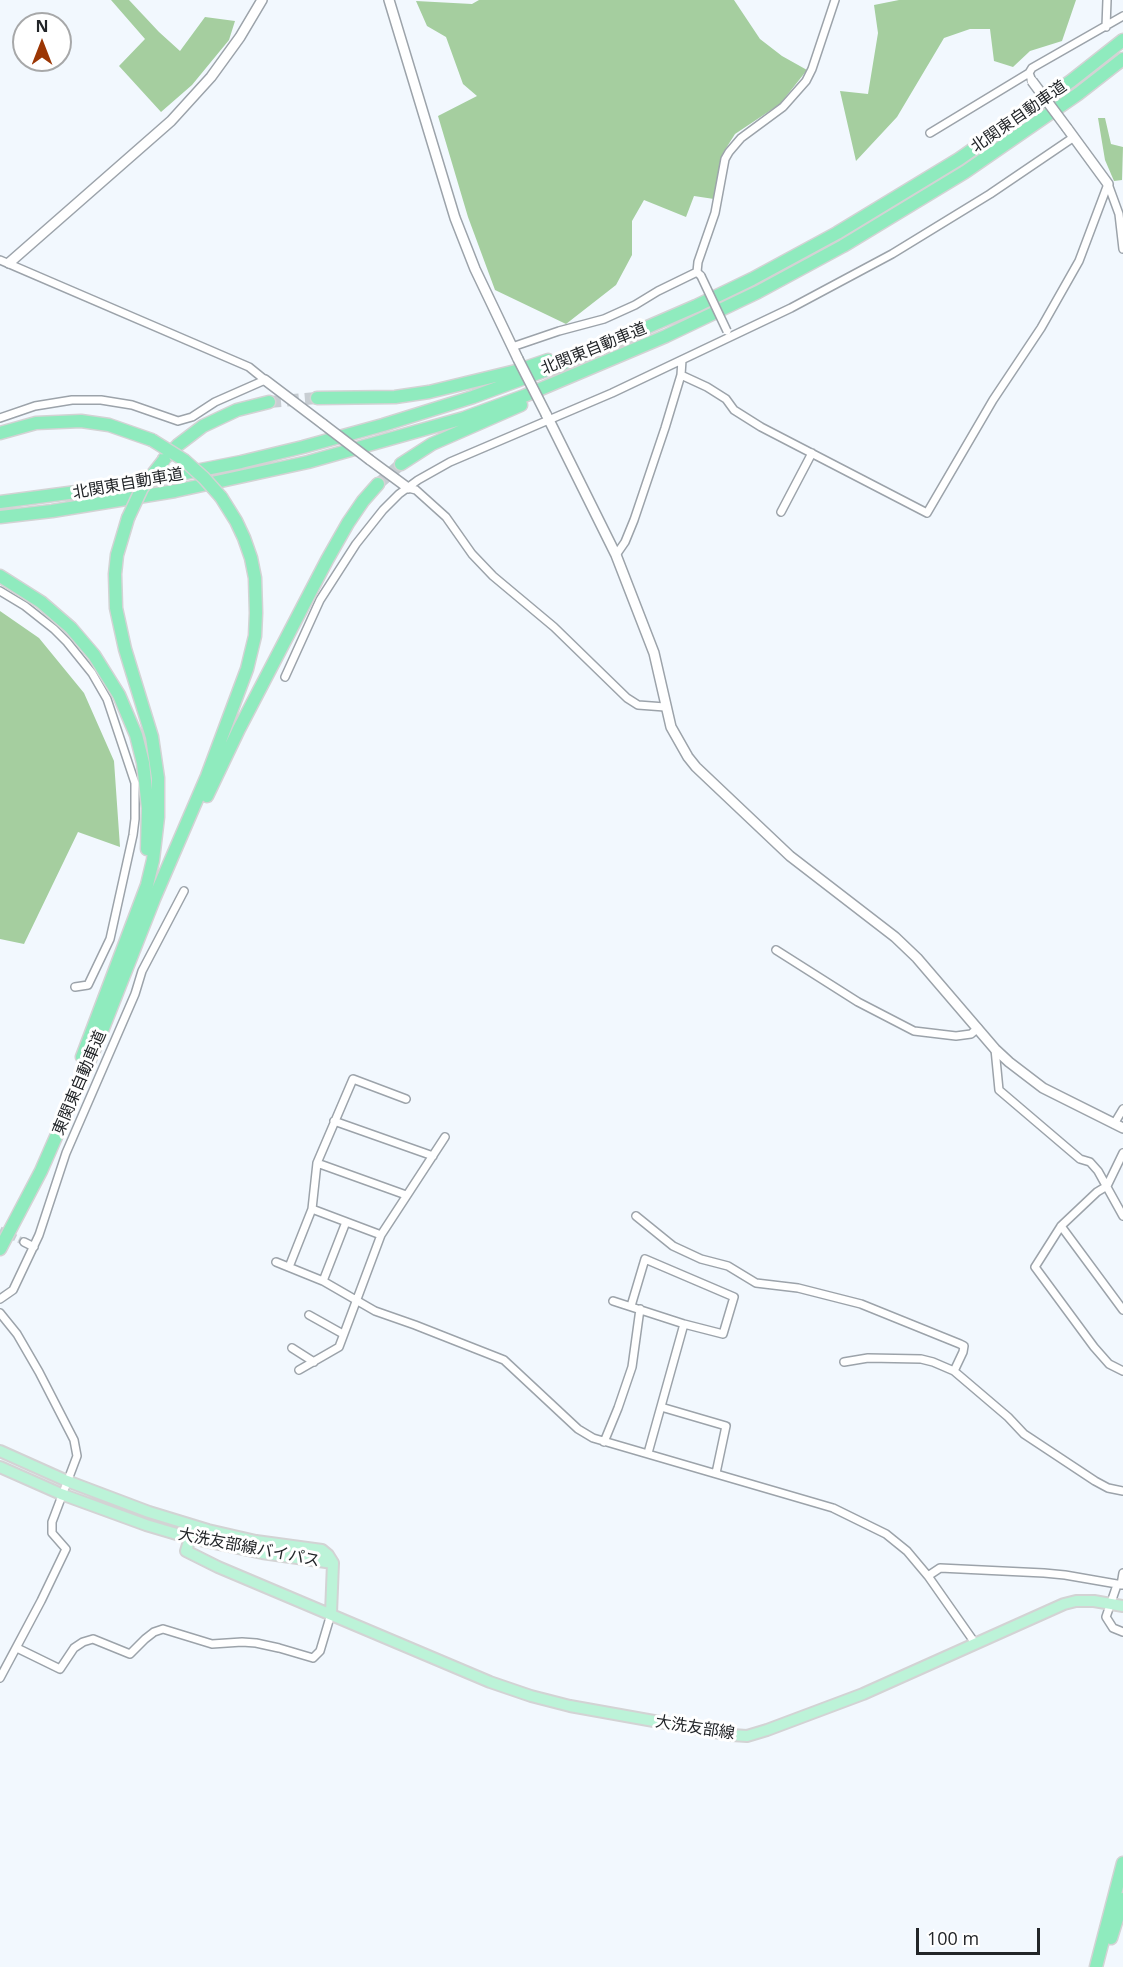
<!DOCTYPE html>
<html>
<head>
<meta charset="utf-8">
<style>
	body { margin:0 }
	#map { position:relative; width:1123px; height:1967px; overflow:hidden; background:#f2f8fe; font-family:"Open Sans",sans-serif }
	canvas { display:block }
	.north { position:absolute; left:12px; top:12px; width:60px; height:60px; box-sizing:border-box; background:#fff; border:2px solid #a7a8a9; border-radius:50%; rotate:0deg; font-size:16px; font-weight:700; line-height:24px; text-align:center; color:#222528 }
	.north::after { content:''; display:block; margin:auto; width:21px; height:27px; background:#9b3604; clip-path:polygon(50% 0,100% 100%,50% 72%,0 100%) }
	.scale { position:absolute; left:916px; top:1928px; width:124px; height:27px; box-sizing:border-box; border:3px solid #222528; border-top:0; padding-left:8px; font-size:18px; line-height:21px; white-space:nowrap; color:#222528; -webkit-text-stroke:4px #fff; paint-order:stroke }
</style>
</head>
<body>
<div id="map">
<canvas width="1123" height="1967"></canvas>
<div class="north">N</div>
<div class="scale">100 m</div>
</div>
<script>
const c = document.querySelector('canvas').getContext('2d');
c.lineJoin = 'round';
function paint(path, color) { c.fillStyle = color; c.fill(path, 'evenodd'); }
const shape = rows => new Path2D(rows.map(r => 'M' + r).join(''));
function trace(path, color, width, dash) { c.strokeStyle = color; c.lineWidth = width; c.lineCap = dash ? 'butt' : 'round'; c.setLineDash(dash || []); c.stroke(path); }
function label(font, color, halo, rows, align = 'center') {
  c.font = font + ' "Open Sans","Noto Sans JP",sans-serif'; c.lineWidth = 6; c.setLineDash([]); c.textBaseline = 'middle'; c.strokeStyle = halo; c.fillStyle = color; for (const [text, x, y, turn = 0] of rows) {
    c.save(); c.translate(x, y); c.rotate((+turn || 0) * Math.PI / 180); c.textAlign = isNaN(turn) ? turn : align; if (halo) c.strokeText(text, 0, 0); c.fillText(text, 0, 0); c.restore();
  }
}
paint(shape([
	[111,0,129,0,159,32,180,51,205,17,235,21,229,40,192,85,161,112,119,66,145,39],
	[479,0,734,0,760,39,782,56,807,70,780,104,735,134,723,153,714,199,694,196,686,217,644,200,632,221,632,255,616,285,566,324,495,290,468,217,438,116,477,96,463,84,446,37,427,26,416,1,472,4],
	[899,0,1076,0,1062,41,1030,51,1013,67,994,61,990,29,970,29,944,38,897,117,856,161,840,91,868,94,878,33,874,5],
	[1098,118,1105,118,1111,144,1123,147,1122,180,1114,181,1105,160],
	[0,611,39,638,84,693,114,761,120,847,78,832,24,944,0,939]
]), '#a5ce9f');
trace(shape([
	[0,1230,24,1242]
]), '#c8ced3', 7, [7, 3.5]);
trace(shape([
	[269,402,317,398],
	[378,484,401,464]
]), '#c8ced3', 12, [12, 6]);
const street = shape([
	[1106,27,1107,0],
	[1032,81,1029,73,1032,68,1123,16],
	[930,133,1029,73],
	[1108,184,1119,214,1123,249],
	[0,260,249,367,265,380,215,402,192,417,178,421,132,405,101,400,72,400,35,406,0,418],
	[701,276,697,272,698,262,715,213,725,159,729,152,741,138,783,107,806,81,812,69,835,0],
	[512,347,559,331,604,319,635,305,658,291,697,272],
	[681,375,707,387,726,399,734,410,761,427,927,513,993,400,1041,328,1079,261,1108,184],
	[408,488,416,490,446,517,472,554,493,576,554,627,627,698,638,705,665,707],
	[781,512,812,453],
	[616,555,625,542,634,520,665,428,681,375,682,360],
	[0,591,25,606,54,629,67,642,92,673,107,699,135,783,135,819,133,835,110,939,88,985,75,987],
	[285,677,320,600,356,544,383,510,399,494,418,480,450,462,612,393,791,308,892,254,990,194,1074,137],
	[776,950,858,1002,914,1031,956,1036,971,1034,978,1028],
	[995,1049,999,1090,1080,1159,1090,1162,1098,1171,1123,1216],
	[334,1121,433,1156],
	[1114,1124,1123,1109],
	[1123,1153,1107,1186,1097,1192,1061,1226,1035,1267,1094,1347,1109,1364,1123,1371],
	[317,1163,406,1195],
	[312,1209,381,1235],
	[636,1216,673,1246,701,1259,728,1266,756,1283,798,1288,861,1304,960,1344,964,1346,963,1352,954,1371],
	[1061,1226,1123,1310],
	[24,1242,34,1247],
	[276,1262,323,1281,375,1311,415,1325,504,1360,578,1429,593,1438,833,1508,886,1534,907,1551,928,1576,975,1643],
	[289,1267,312,1209,317,1163,353,1079,406,1099],
	[323,1281,346,1222],
	[0,1299,13,1290,39,1235,66,1153,135,994,142,971,184,891],
	[613,1301,684,1324,723,1334,734,1297,645,1259,631,1306],
	[0,1313,17,1334,39,1372,74,1440,77,1456,52,1522,52,1533,66,1549,41,1601,0,1678],
	[309,1315,343,1334],
	[292,1348,314,1362],
	[844,1362,868,1358,921,1359,933,1362,954,1371,1008,1417,1024,1434,1095,1481,1108,1488,1123,1491],
	[299,1370,339,1347,381,1235,445,1137],
	[661,1407,726,1426,716,1473],
	[604,1442,618,1408,632,1367,640,1309],
	[648,1453,684,1324],
	[928,1576,940,1568,1044,1573,1065,1575,1123,1585],
	[1117,1585,1106,1617,1113,1628,1123,1632],
	[1121,1585,1123,1573],
	[17,1648,60,1669,74,1648,83,1642,93,1639,130,1654,145,1639,154,1632,163,1629,212,1644,242,1642,256,1643,279,1648,313,1658,320,1651,331,1614]
]);
const secondary = shape([
	[389,0,455,218,475,269,518,359],
	[1067,128,1108,184],
	[9,263,171,121,211,77,240,37,262,0],
	[265,380,323,424],
	[546,414,616,555,654,653,671,727,688,757,696,767,790,856,895,937,917,958,995,1049,1009,1062,1043,1088,1123,1128],
	[370,460,408,488]
]);
const primary = shape([
	[0,1451,67,1481,149,1512,208,1530,256,1541,322,1550,328,1555,333,1563],
	[0,1467,61,1494,146,1525,190,1538,262,1553,333,1563],
	[190,1538,186,1551,218,1567,490,1682,531,1696,570,1706,732,1735,747,1736,767,1730,863,1694,1064,1604,1076,1601,1094,1601,1123,1606],
	[331,1613,333,1563]
]);
const highway = shape([
	[317,398,395,397,429,392,516,371,548,360],
	[0,433,36,423,81,421,109,425,152,440],
	[164,459,178,445,203,426,237,410,269,402],
	[401,464,432,444,521,405],
	[0,502,114,487,241,462,303,447,383,425,473,397,560,365,696,306,752,279,837,233,959,159,1071,81,1123,40],
	[0,517,52,511,175,491,308,462,464,418,524,396,666,336,758,292,843,246,965,172,1078,94,1123,59],
	[0,576,41,602,71,628,94,655,119,695,136,735,143,763,148,808,147,849],
	[207,796,239,729,327,560,348,523,363,501,378,484],
	[82,1057,147,885,153,860,158,817,158,778,152,737,125,649,116,608,115,574,117,555,128,518],
	[0,1249,41,1171,98,1041,154,899,207,776,247,669,255,636,256,613,255,578,251,558,244,538,236,521,221,497],
	[1111,1938,1123,1899],
	[1096,1967,1123,1863]
]);
trace(street, '#9ca3aa', 10);
trace(secondary, '#9ca3aa', 12);
trace(primary, '#d3d3d4', 14);
trace(highway, '#d3d3d4', 15);
trace(street, '#fff', 7);
trace(secondary, '#fff', 9);
trace(primary, '#bcf3d8', 10);
trace(highway, '#8febbe', 12);
const streetBridge = shape([
	[701,276,727,331]
]);
const secondaryBridge = shape([
	[1032,81,1067,128],
	[518,359,546,414],
	[323,424,370,460]
]);
const highwayBridge = shape([
	[152,440,184,460,204,478,221,497],
	[128,518,142,488,164,460]
]);
trace(streetBridge, '#9ca3aa', 10, []);
trace(secondaryBridge, '#9ca3aa', 12, []);
trace(highwayBridge, '#d3d3d4', 15, []);
trace(streetBridge, '#fff', 7);
trace(secondaryBridge, '#fff', 9);
trace(highwayBridge, '#8febbe', 12);
label('16px', '#222528', '#fff', [
	["北関東自動車道",1019,117,-35],
	["北関東自動車道",594,349,-22],
	["北関東自動車道",128,484,-10],
	["東関東自動車道",80,1083,-67],
	["大洗友部線バイパス",249,1548,11],
	["大洗友部線",695,1728,9]
]);
</script>
</body>
</html>
